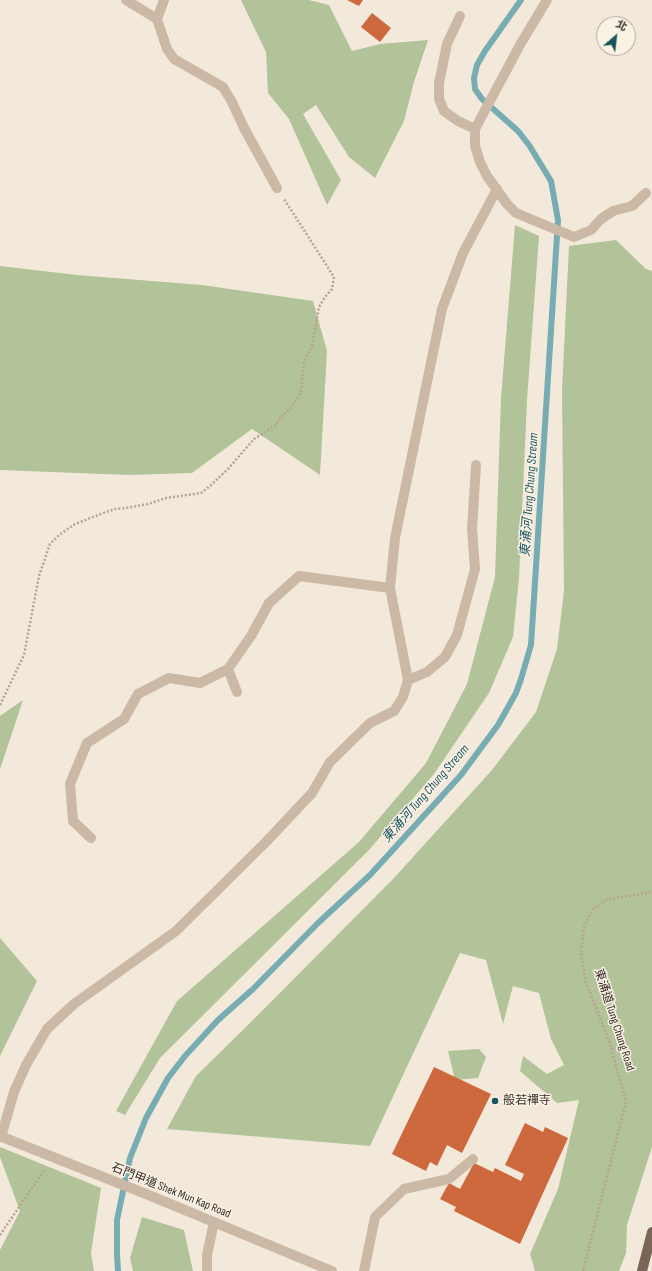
<!DOCTYPE html>
<html>
<head>
<meta charset="utf-8">
<style>
	body { margin:0 }
	#map { position:relative; width:652px; height:1271px; overflow:hidden; background:#f3e9da; font-family:"Sofia Sans Condensed","Noto Sans TC",sans-serif }
	canvas { display:block }
	.north { position:absolute; left:596px; top:16px; width:40px; height:40px; box-sizing:border-box; background:#fbf2e6; border:1px solid #ada39a; border-radius:50%; rotate:28deg; font-size:11px; font-weight:700; line-height:16px; text-align:center; color:#372d27 }
	.north::after { content:''; display:block; margin:auto; width:14px; height:18px; background:#19535c; clip-path:polygon(50% 0,100% 100%,50% 72%,0 100%) }
</style>
</head>
<body>
<div id="map">
<canvas width="652" height="1271"></canvas>
<div class="north">北</div>
</div>
<script>
const ctx = document.querySelector('canvas').getContext('2d');
ctx.lineJoin = 'round';
function paint(path, color) {
  ctx.fillStyle = color;
  ctx.fill(path, 'evenodd');
}
function poly(rows) {
  const path = new Path2D();
  for (const r of rows) {
    path.moveTo(r[0], r[1]);
    for (let i = 2; i < r.length; i += 2) path.lineTo(r[i], r[i + 1]);
  }
  return path;
}
function strokePath(path, color, width, dash) {
  ctx.strokeStyle = color;
  ctx.lineWidth = width;
  ctx.lineCap = dash ? 'butt' : 'round';
  ctx.setLineDash(dash || []);
  ctx.stroke(path);
}
function write(font, color, halo, rows, align = 'center') {
  ctx.font = font + ' "Sofia Sans Condensed","Noto Sans TC",sans-serif';
  ctx.lineWidth = 3;
  ctx.setLineDash([]);
  ctx.textBaseline = 'middle';
  ctx.strokeStyle = halo;
  ctx.fillStyle = color;
  for (const [text, x, y, turn = 0] of rows) {
    ctx.save();
    ctx.translate(x, y);
    ctx.rotate((+turn || 0) * Math.PI / 180);
    ctx.textAlign = isNaN(turn) ? turn : align;
    if (halo) ctx.strokeText(text, 0, 0);
    ctx.fillText(text, 0, 0);
    ctx.restore();
  }
}
paint(poly([
	[241,0,309,0,329,5,352,51,380,44,428,40,414,82,404,121,375,178,349,157,316,105,303,114,341,180,327,205,289,119,268,93,266,52],
	[515,225,539,236,527,400,519,578,513,637,489,693,434,774,369,850,160,1058,125,1115,116,1111,177,1001,359,842,426,763,467,684,495,577,501,398],
	[616,240,646,269,652,271,652,1147,627,1225,626,1253,619,1271,535,1271,530,1254,558,1189,579,1100,557,1103,520,1071,523,1056,547,1074,564,1065,551,1039,539,993,513,986,503,1024,486,960,460,953,370,1146,167,1129,196,1076,254,1019,393,879,492,770,536,712,557,649,564,591,562,390,569,246],
	[0,266,77,275,202,285,313,301,327,351,320,475,252,429,192,473,128,475,0,470],
	[23,700,0,769,0,716],
	[0,938,37,981,0,1056],
	[479,1049,486,1057,478,1078,455,1080,448,1051],
	[0,1147,101,1188,91,1253,94,1271,0,1271,0,1250,20,1211,0,1157],
	[142,1217,184,1230,193,1271,133,1271,130,1258]
]), '#b2c399');
strokePath(poly([
	[118,1271,117,1254,117,1220,130,1158,146,1118,168,1078,185,1056,218,1020,253,989,318,923,370,875,461,775,498,725,516,693,521,679,531,645,558,220,551,181,529,145,518,131,482,99,475,89,474,78,477,65,485,51,521,0]
]), '#77acb2', 6);
paint(poly([
	[347,0,363,0,359,6],
	[372,13,391,28,380,42,361,27],
	[434,1067,491,1094,462,1153,447,1145,437,1166,430,1162,426,1171,392,1154],
	[525,1123,543,1132,545,1127,568,1138,520,1244,454,1211,456,1207,440,1199,449,1183,460,1189,474,1163,493,1172,495,1168,521,1181,524,1174,505,1165]
]), '#ce683d');
strokePath(poly([
	[0,705,24,655,39,576,50,544,59,535,75,524,106,512,115,509,126,508,148,504,166,498,201,493,210,486,228,469,254,439,275,426,282,416,290,409,301,393,304,363,312,345,319,307,325,297,332,289,334,277,284,199],
	[0,1235,45,1169],
	[583,1271,626,1102,609,1040,586,983,581,953,584,927,594,908,606,900,652,892]
]), '#b8a38f', 2.5, [2, 2]);
strokePath(poly([
	[126,0,157,19,167,49,174,59,223,87,232,102,244,128,277,188],
	[547,0,521,43,475,129,475,146,480,162,487,176,507,204,516,213,574,237,591,230,601,219,613,211,632,206,646,193],
	[460,16,447,44,439,83,439,99,444,111,458,121,475,129],
	[157,19,164,0],
	[228,669,237,692],
	[408,680,427,672,445,657,457,635,475,569,472,529,476,465],
	[91,838,73,821,70,784,87,743,124,719,138,694,169,678,200,683,228,669,251,636,269,603,299,576,390,588],
	[0,1136,151,1196,332,1271],
	[1,1137,14,1092,26,1065,47,1029,74,1004,176,931,265,843,312,793,330,762,370,723,394,711,403,697,408,680,390,588,395,538,442,309,463,253,497,189],
	[207,1271,207,1255,214,1222],
	[364,1271,375,1217,404,1189,449,1179,473,1159]
]), '#ccb9a5', 10);
strokePath(poly([
	[642,1271,652,1232]
]), '#7a6557', 10);
for (const [x, y, r, color] of [
	[495,1101,4,"#19535c"]
]) {
  const dot = new Path2D();
  dot.arc(x, y, r, 0, 2 * Math.PI);
  ctx.fillStyle = color;
  ctx.fill(dot);
  strokePath(dot, '#fbf2e6', 1.5);
}
write('12px', '#372d27', '#fbf2e6', [
	["東涌道 Tung Chung Road",614,1020,72],
	["石門甲道 Shek Mun Kap Road",171,1191,22]
]);
write('12px', '#372d27', '#fbf2e6', [
	["般若禪寺",503,1101]
], 'left');
write('italic 13px', '#19535c', '#fbf2e6', [
	["東涌河 Tung Chung Stream",530,495,-86],
	["東涌河 Tung Chung Stream",426,794,-49]
]);
</script>
</body>
</html>
